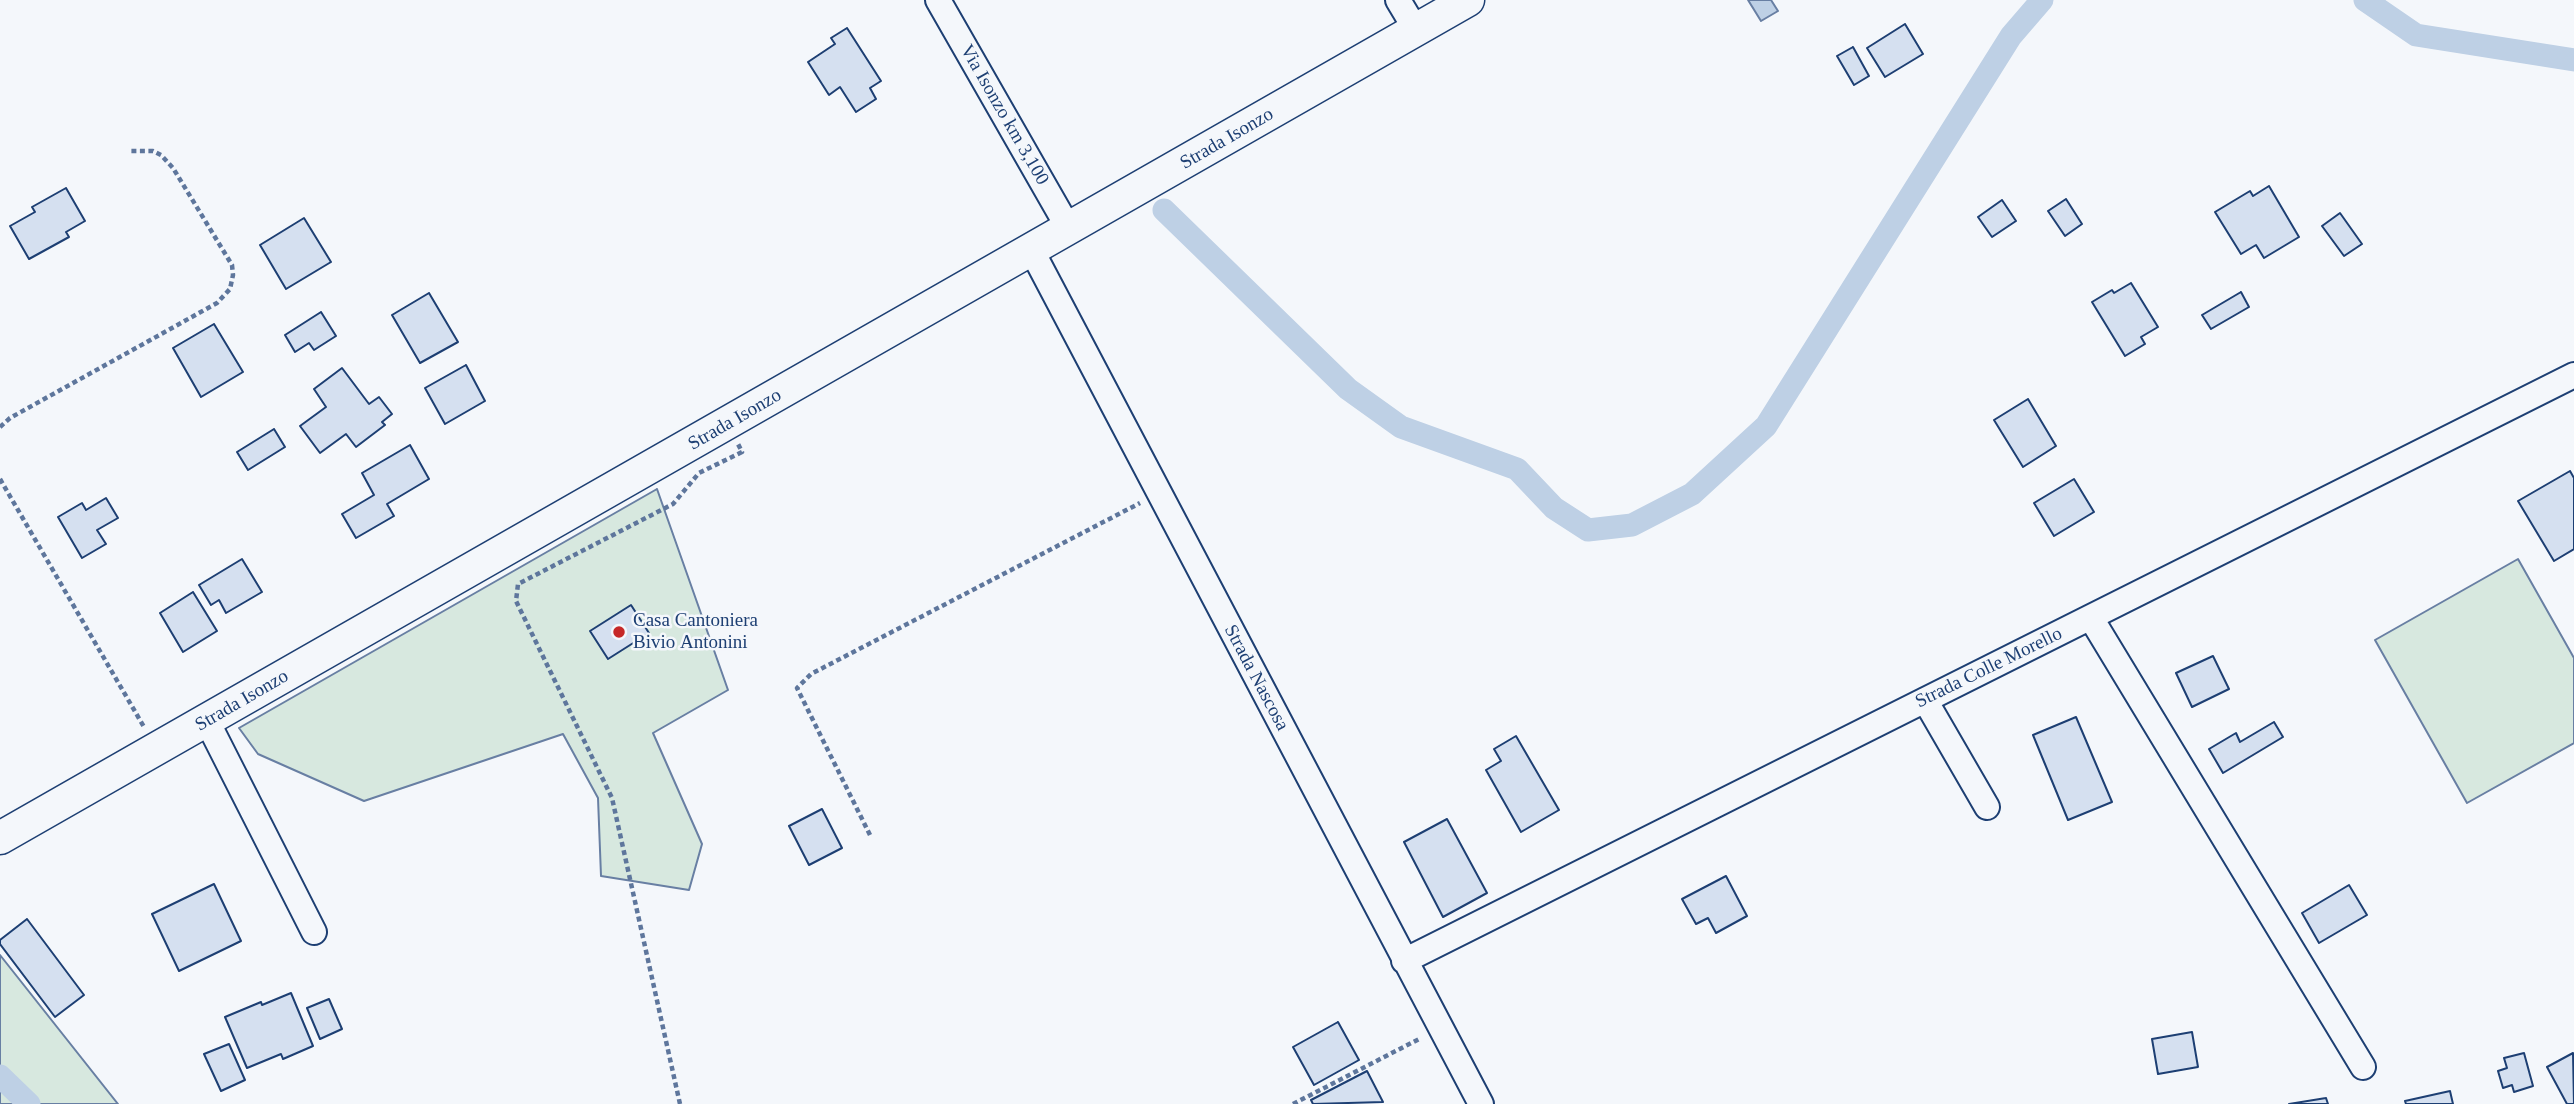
<!DOCTYPE html>
<html>
<head>
<meta charset="utf-8">
<style>
	body { margin:0 }
	canvas { display:block; background:#f4f7fb }
</style>
</head>
<body>
<canvas width="2574" height="1104"></canvas>
<script>
const ctx = document.querySelector('canvas').getContext('2d');
ctx.lineJoin = 'round';
function paint(path, color) {
  ctx.fillStyle = color;
  ctx.fill(path, 'evenodd');
}
function poly(rows) {
  const path = new Path2D();
  for (const r of rows) {
    path.moveTo(r[0], r[1]);
    for (let i = 2; i < r.length; i += 2) path.lineTo(r[i], r[i + 1]);
  }
  return path;
}
function strokePath(path, color, width, dash) {
  ctx.strokeStyle = color;
  ctx.lineWidth = width;
  ctx.lineCap = dash ? 'butt' : 'round';
  ctx.setLineDash(dash || []);
  ctx.stroke(path);
}
function write(font, color, halo, rows, align = 'center') {
  ctx.font = font + ' "Times New Roman",serif';
  ctx.lineWidth = 5;
  ctx.setLineDash([]);
  ctx.textBaseline = 'middle';
  ctx.strokeStyle = halo;
  ctx.fillStyle = color;
  for (const [text, x, y, turn = 0] of rows) {
    ctx.save();
    ctx.translate(x, y);
    ctx.rotate((+turn || 0) * Math.PI / 180);
    ctx.textAlign = isNaN(turn) ? turn : align;
    if (halo) ctx.strokeText(text, 0, 0);
    ctx.fillText(text, 0, 0);
    ctx.restore();
  }
}
const green = poly([
	[657,489,728,690,653,733,702,844,689,890,601,876,598,798,563,734,364,801,258,754,239,728,657,489],
	[2518,559,2574,658,2574,743,2467,803,2375,640,2518,559],
	[0,955,118,1104,0,1104,0,955]
]);
paint(green, '#d7e8df');
strokePath(green, '#687fa3', 2);
const water = poly([
	[1748,0,1771,0,1778,11,1761,21,1748,0]
]);
paint(water, '#bed0e5');
strokePath(water, '#687fa3', 2);
strokePath(poly([
	[2365,0,2416,35,2574,60],
	[1164,210,1348,389,1401,427,1517,469,1554,508,1588,530,1632,525,1692,494,1766,426,2011,36,2042,0],
	[0,1076,29,1104]
]), '#bed0e5', 23);
const building = poly([
	[1905,24,1923,54,1885,77,1867,48,1905,24],
	[847,28,881,81,870,88,876,99,856,112,840,87,829,95,808,62,835,44,831,38,847,28],
	[1853,47,1869,76,1854,85,1837,56,1853,47],
	[2269,186,2299,237,2264,258,2256,245,2241,254,2215,212,2250,191,2253,196,2269,186],
	[66,188,85,221,66,232,69,237,29,259,10,226,35,212,32,207,66,188],
	[2066,199,2082,224,2065,236,2048,211,2066,199],
	[2002,200,2016,221,1992,237,1978,217,2002,200],
	[2340,213,2362,244,2344,256,2322,226,2340,213],
	[304,218,331,262,286,289,260,245,304,218],
	[2131,283,2158,327,2141,337,2145,344,2125,356,2092,302,2112,290,2114,293,2131,283],
	[2241,292,2249,307,2211,329,2202,315,2241,292],
	[429,293,458,342,420,363,392,315,429,293],
	[321,312,336,336,314,350,309,343,295,352,285,335,321,312],
	[214,324,243,372,201,397,173,348,214,324],
	[466,365,485,401,445,424,425,388,466,365],
	[342,368,369,404,379,397,392,414,382,422,385,425,356,447,346,434,320,453,300,426,326,407,314,389,342,368],
	[2028,399,2056,446,2023,467,1994,420,2028,399],
	[274,429,285,447,248,470,237,452,274,429],
	[410,445,429,479,387,504,394,516,356,538,342,514,374,495,362,473,410,445],
	[2570,471,2574,478,2574,549,2554,561,2518,501,2570,471],
	[2074,479,2094,512,2054,536,2034,503,2074,479],
	[106,498,118,518,97,530,106,544,82,558,58,517,82,503,86,510,106,498],
	[242,559,262,592,226,613,219,600,211,605,199,585,242,559],
	[193,592,217,631,183,652,160,613,193,592],
	[631,605,649,633,608,659,590,631,631,605],
	[2213,656,2229,689,2192,707,2176,673,2213,656],
	[2076,717,2112,802,2068,820,2033,735,2076,717],
	[2274,722,2283,737,2223,773,2209,749,2236,733,2240,742,2274,722],
	[1516,736,1559,810,1521,832,1486,770,1501,761,1494,749,1516,736],
	[822,809,842,848,809,865,789,826,822,809],
	[1447,819,1487,893,1443,917,1404,842,1447,819],
	[1726,876,1747,916,1716,933,1708,918,1696,924,1682,899,1726,876],
	[214,884,241,941,179,971,152,914,214,884],
	[2349,885,2367,915,2319,943,2302,913,2349,885],
	[27,919,84,995,55,1017,0,944,0,940,27,919],
	[291,993,313,1046,283,1059,281,1054,247,1068,225,1017,261,1002,262,1005,291,993],
	[329,999,342,1029,320,1039,307,1008,329,999],
	[1338,1022,1359,1060,1314,1085,1293,1047,1338,1022],
	[2192,1032,2198,1067,2158,1074,2152,1039,2192,1032],
	[229,1044,245,1080,221,1091,204,1054,229,1044],
	[2524,1053,2533,1086,2514,1092,2512,1085,2503,1088,2498,1071,2507,1068,2504,1058,2524,1053],
	[2573,1053,2574,1104,2567,1104,2547,1067,2573,1053],
	[1367,1071,1383,1102,1313,1104,1311,1100,1367,1071],
	[2450,1091,2453,1104,2406,1104,2405,1101,2450,1091],
	[2326,1098,2328,1104,2289,1104,2326,1098]
]);
paint(building, '#d5e0f0');
strokePath(building, '#1d3f73', 2);
const minor = poly([
	[938,0,1069,229],
	[1398,0,1416,30],
	[1032,251,1481,1104],
	[2091,618,2363,1067],
	[1925,700,1987,807],
	[207,721,314,932],
	[1404,961,2574,375]
]);
const major = poly([
	[0,838,1468,0]
]);
strokePath(minor, '#1d3f73', 28);
strokePath(major, '#1d3f73', 35);
strokePath(poly([
	[0,427,10,418,217,303,230,289,233,275,232,265,173,168,161,155,153,151,131,151],
	[0,479,144,727],
	[870,835,797,688,811,674,1140,503],
	[680,1104,612,798,516,601,518,584,673,504,699,473,742,452,738,444],
	[1293,1104,1421,1038]
]), '#5e769c', 4.5, [5, 3.5]);
strokePath(minor, '#f4f7fb', 24);
strokePath(major, '#f4f7fb', 32);
for (const [x, y, r, color] of [
	[619,632,7,"#c62828"]
]) {
  const dot = new Path2D();
  dot.arc(x, y, r, 0, 2 * Math.PI);
  ctx.fillStyle = color;
  ctx.fill(dot);
  strokePath(dot, '#f4f7fb', 2.5);
}
write('19px', '#1d3f73', '#f4f7fb', [
	["Via Isonzo km 3,100",1004,115,60],
	["Strada Isonzo",1227,139,-30],
	["Strada Isonzo",735,420,-30],
	["Strada Colle Morello",1989,668,-26],
	["Strada Nascosa",1256,678,62],
	["Strada Isonzo",242,701,-30]
]);
write('19px', '#1d3f73', '#f4f7fb', [
	["Casa Cantoniera",633,621],
	["Bivio Antonini",633,643]
], 'left');
</script>
</body>
</html>
